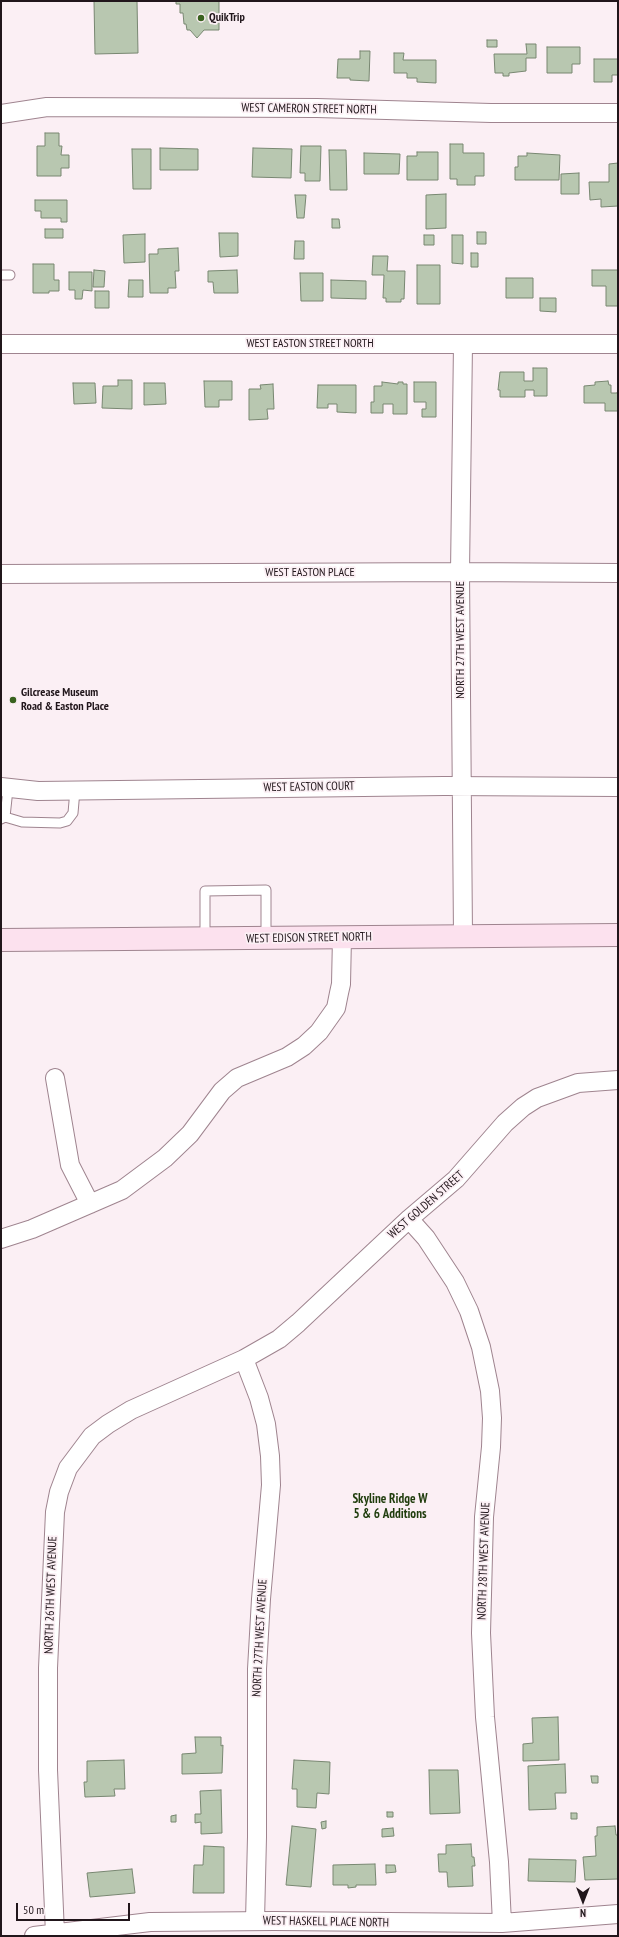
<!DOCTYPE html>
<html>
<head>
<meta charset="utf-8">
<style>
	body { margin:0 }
	#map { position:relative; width:619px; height:1937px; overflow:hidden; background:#fbeff4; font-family:"PT Sans Narrow",sans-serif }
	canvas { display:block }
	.frame { position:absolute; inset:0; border:2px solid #21161b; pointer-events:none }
	.north { position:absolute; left:563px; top:1881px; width:40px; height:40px; -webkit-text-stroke:3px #fbeff4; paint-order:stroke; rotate:180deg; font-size:11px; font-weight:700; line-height:16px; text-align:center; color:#21161b }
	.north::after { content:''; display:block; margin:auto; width:14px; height:18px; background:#21161b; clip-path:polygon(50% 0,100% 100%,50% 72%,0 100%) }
	.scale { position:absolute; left:16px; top:1903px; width:114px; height:18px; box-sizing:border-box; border:2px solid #21161b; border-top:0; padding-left:5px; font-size:12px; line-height:14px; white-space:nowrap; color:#21161b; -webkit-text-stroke:3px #fbeff4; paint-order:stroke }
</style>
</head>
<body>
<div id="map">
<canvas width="619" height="1937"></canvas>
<div class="frame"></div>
<div class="north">N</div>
<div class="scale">50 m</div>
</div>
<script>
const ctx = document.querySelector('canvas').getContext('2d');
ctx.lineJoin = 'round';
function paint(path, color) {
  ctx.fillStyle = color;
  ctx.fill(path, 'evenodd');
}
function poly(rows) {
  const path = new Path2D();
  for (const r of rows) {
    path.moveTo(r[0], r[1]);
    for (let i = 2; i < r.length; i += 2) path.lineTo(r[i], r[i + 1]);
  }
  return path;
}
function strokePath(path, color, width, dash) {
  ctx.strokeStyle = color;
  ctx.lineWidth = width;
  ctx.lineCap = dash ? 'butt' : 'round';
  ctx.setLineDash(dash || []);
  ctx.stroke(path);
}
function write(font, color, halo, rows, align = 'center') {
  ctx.font = font + ' "PT Sans Narrow",sans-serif';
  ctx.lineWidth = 3.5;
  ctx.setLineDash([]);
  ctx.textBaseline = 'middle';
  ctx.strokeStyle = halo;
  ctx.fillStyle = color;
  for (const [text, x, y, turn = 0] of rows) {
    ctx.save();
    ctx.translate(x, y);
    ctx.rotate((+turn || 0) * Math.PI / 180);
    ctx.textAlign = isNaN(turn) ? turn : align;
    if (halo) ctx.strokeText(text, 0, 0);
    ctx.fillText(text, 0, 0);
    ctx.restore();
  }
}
const building = poly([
	[94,1,137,1,138,53,95,54,94,1],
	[176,1,219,1,219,30,204,30,197,38,190,30,187,30,186,24,184,24,183,13,180,13,180,4,176,4,176,1],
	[487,40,497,40,497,47,487,47,487,40],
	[526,44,536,44,536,58,526,58,526,71,509,73,509,76,503,76,503,73,495,73,494,54,527,54,526,44],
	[547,47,580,47,580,64,572,64,572,73,547,73,547,47],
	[360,51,370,51,369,81,350,80,350,78,337,78,338,59,360,59,360,51],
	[394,53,404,53,403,60,436,60,436,83,417,82,417,78,407,78,407,73,394,73,394,53],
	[594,59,618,59,618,75,612,75,612,82,594,82,594,59],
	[45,133,59,133,59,146,62,146,61,155,69,155,69,168,61,168,61,176,37,176,37,146,45,146,45,133],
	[450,144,463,144,463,153,484,153,484,176,475,176,475,185,457,185,457,179,450,179,450,144],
	[301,146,321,146,320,181,305,181,305,173,300,173,301,146],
	[160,148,198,149,198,170,160,170,160,148],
	[253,148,292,149,291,178,252,177,253,148],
	[132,149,151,149,151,189,133,189,132,149],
	[329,150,346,150,347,190,330,190,329,150],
	[417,152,438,152,438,180,407,180,407,156,417,156,417,152],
	[364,153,400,154,399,174,364,174,364,153],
	[527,153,560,155,559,180,515,180,515,167,518,167,518,156,527,156,527,153],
	[618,163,618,206,601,207,601,199,590,200,589,182,609,182,609,164,618,163],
	[579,173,579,194,561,194,561,174,579,173],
	[446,194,446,228,426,229,426,195,446,194],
	[295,195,306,195,304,218,297,218,295,195],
	[35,200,67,200,67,222,61,222,61,218,41,218,41,211,35,211,35,200],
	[332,219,339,219,340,228,332,228,332,219],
	[45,229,63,229,63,238,45,238,45,229],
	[477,232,486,232,486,244,477,244,477,232],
	[219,233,238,233,238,256,220,257,219,233],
	[145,234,145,262,124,263,123,235,145,234],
	[424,235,434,235,434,245,424,245,424,235],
	[452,235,463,235,463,264,452,263,452,235],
	[295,241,304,241,304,259,294,259,295,241],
	[178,248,179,271,175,271,176,288,168,288,168,293,150,293,149,254,158,254,158,249,178,248],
	[471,253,478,253,478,267,471,267,471,253],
	[373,256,388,256,387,271,405,271,404,299,401,299,401,302,386,302,386,298,383,298,384,275,372,275,373,256],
	[33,264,54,264,54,280,59,280,59,291,49,291,49,293,33,293,33,264],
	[417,265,440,265,440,304,417,304,417,265],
	[94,270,105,271,104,287,93,287,94,270],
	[237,270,238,293,214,293,213,282,208,282,208,271,237,270],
	[592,270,618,270,618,306,606,306,606,286,592,286,592,270],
	[69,272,92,272,92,291,83,290,82,299,75,299,75,290,69,290,69,272],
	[300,273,323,273,323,301,301,301,300,273],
	[506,278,533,278,533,298,506,298,506,278],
	[129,280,143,280,143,297,128,297,129,280],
	[331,280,366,281,366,299,331,298,331,280],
	[95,291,109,291,109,308,95,308,95,291],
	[540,298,556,298,556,312,540,311,540,298],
	[533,368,547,368,547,396,534,396,534,390,525,390,525,397,500,397,500,390,498,390,500,372,524,372,524,381,533,381,533,368],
	[118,380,132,380,132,409,102,408,103,386,118,386,118,380],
	[204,381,232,381,232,400,219,400,219,407,205,407,204,381],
	[608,381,609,385,611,385,611,393,617,393,618,390,618,411,605,411,605,403,584,403,584,386,595,385,595,382,608,381],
	[382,382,398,384,398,382,403,382,403,384,407,384,407,414,393,414,393,404,383,404,383,413,371,413,371,402,374,402,374,386,382,386,382,382],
	[414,382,436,382,436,417,422,417,422,409,426,409,426,402,414,402,414,382],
	[73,383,95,383,96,403,74,404,73,383],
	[144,383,165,383,166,404,144,405,144,383],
	[273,384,274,409,267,409,268,419,249,420,249,389,261,389,260,385,273,384],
	[318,385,356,385,356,413,337,412,337,404,328,404,328,408,317,408,318,385],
	[558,1717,559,1760,523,1761,523,1744,533,1743,532,1718,558,1717],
	[195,1737,221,1737,221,1746,223,1745,222,1773,182,1774,182,1754,196,1753,195,1737],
	[124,1760,125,1789,114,1789,115,1796,85,1797,84,1782,87,1782,87,1761,124,1760],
	[294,1760,330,1762,329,1794,317,1793,316,1808,297,1807,297,1789,292,1789,294,1760],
	[565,1764,566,1793,555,1793,556,1809,529,1810,528,1766,565,1764],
	[429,1770,458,1770,460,1813,430,1814,429,1770],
	[591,1776,598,1776,598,1783,592,1783,591,1776],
	[221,1790,222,1833,201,1834,201,1822,195,1823,195,1814,201,1814,200,1791,221,1790],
	[387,1812,393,1812,393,1817,387,1817,387,1812],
	[571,1813,577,1813,577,1819,571,1819,571,1813],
	[176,1815,176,1822,171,1822,171,1816,176,1815],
	[326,1821,326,1828,322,1829,321,1822,326,1821],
	[292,1826,316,1829,311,1887,286,1885,292,1826],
	[615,1826,616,1835,618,1835,618,1879,585,1880,583,1857,596,1856,595,1836,597,1836,597,1827,615,1826],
	[393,1828,394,1836,382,1837,382,1829,393,1828],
	[471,1844,472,1857,474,1857,475,1866,472,1866,473,1886,448,1887,447,1872,439,1872,438,1854,446,1854,446,1845,471,1844],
	[204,1846,224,1847,224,1893,193,1893,194,1865,203,1865,204,1846],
	[529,1859,576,1860,575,1882,528,1881,529,1859],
	[375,1864,376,1885,356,1885,356,1887,348,1888,348,1885,333,1885,333,1865,375,1864],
	[386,1865,395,1865,396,1872,386,1873,386,1865],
	[132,1869,135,1893,90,1897,87,1873,132,1869]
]);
paint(building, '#b8c7b0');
strokePath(building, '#788771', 1);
const lane = poly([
	[1,275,10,275],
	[5,817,22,822,60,823,67,821,73,813,75,790],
	[1,819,5,817,8,789],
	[205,939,205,891,266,890,266,938]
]);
const street = poly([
	[1,114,47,107,317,108,491,113,618,113],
	[1,344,618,344],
	[463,344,460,572,463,936],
	[1,574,460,572,618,573],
	[1,787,38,791,444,786,618,787],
	[55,1078,70,1165,90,1204],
	[409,1219,426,1238,455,1282,469,1311,481,1347,490,1391,492,1418,491,1447,484,1517,481,1633,485,1717,499,1862,502,1923],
	[1,1239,32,1229,122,1190,165,1158,190,1134,222,1091,237,1078,287,1057,304,1046,319,1032,336,1008,339,993,341,984,342,937],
	[244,1359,259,1398,266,1424,270,1456,271,1485,261,1599,257,1669,257,1837,255,1921],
	[55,1934,48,1770,48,1668,55,1512,59,1492,68,1468,92,1436,108,1424,131,1410,244,1359,279,1339,298,1323,409,1219,456,1179,505,1123,523,1107,537,1098,578,1083,618,1080],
	[34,1936,150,1922,274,1921,502,1923,618,1914]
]);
const secondary = poly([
	[1,940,618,935]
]);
strokePath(lane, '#9f848f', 11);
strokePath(street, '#9f848f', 20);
strokePath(secondary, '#9f848f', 24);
strokePath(lane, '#fff', 9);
strokePath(street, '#fff', 18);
strokePath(secondary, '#fce1ee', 22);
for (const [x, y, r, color] of [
	[201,18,4,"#39621e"],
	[13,700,4,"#39621e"]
]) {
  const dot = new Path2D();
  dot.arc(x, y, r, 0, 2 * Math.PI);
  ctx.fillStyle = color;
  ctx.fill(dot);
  strokePath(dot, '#fbeff4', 1.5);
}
write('bold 12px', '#21161b', '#fbeff4', [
	["QuikTrip",209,18],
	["Gilcrease Museum",21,693],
	["Road & Easton Place",21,707]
], 'left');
write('12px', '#21161b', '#fbeff4', [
	["WEST CAMERON STREET NORTH",309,109,1],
	["WEST EASTON STREET NORTH",310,344],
	["WEST EASTON PLACE",310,573],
	["NORTH 27TH WEST AVENUE",461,640,-90],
	["WEST EASTON COURT",309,787,-1],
	["WEST EDISON STREET NORTH",309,938,-1],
	["WEST GOLDEN STREET",426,1205,-41],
	["NORTH 28TH WEST AVENUE",484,1561,-88],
	["NORTH 26TH WEST AVENUE",51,1595,-88],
	["NORTH 27TH WEST AVENUE",260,1638,-87],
	["WEST HASKELL PLACE NORTH",326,1922,1]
]);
write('bold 13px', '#1f3c0c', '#fbeff4', [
	["Skyline Ridge W",390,1499],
	["5 & 6 Additions",390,1514]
]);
</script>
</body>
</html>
